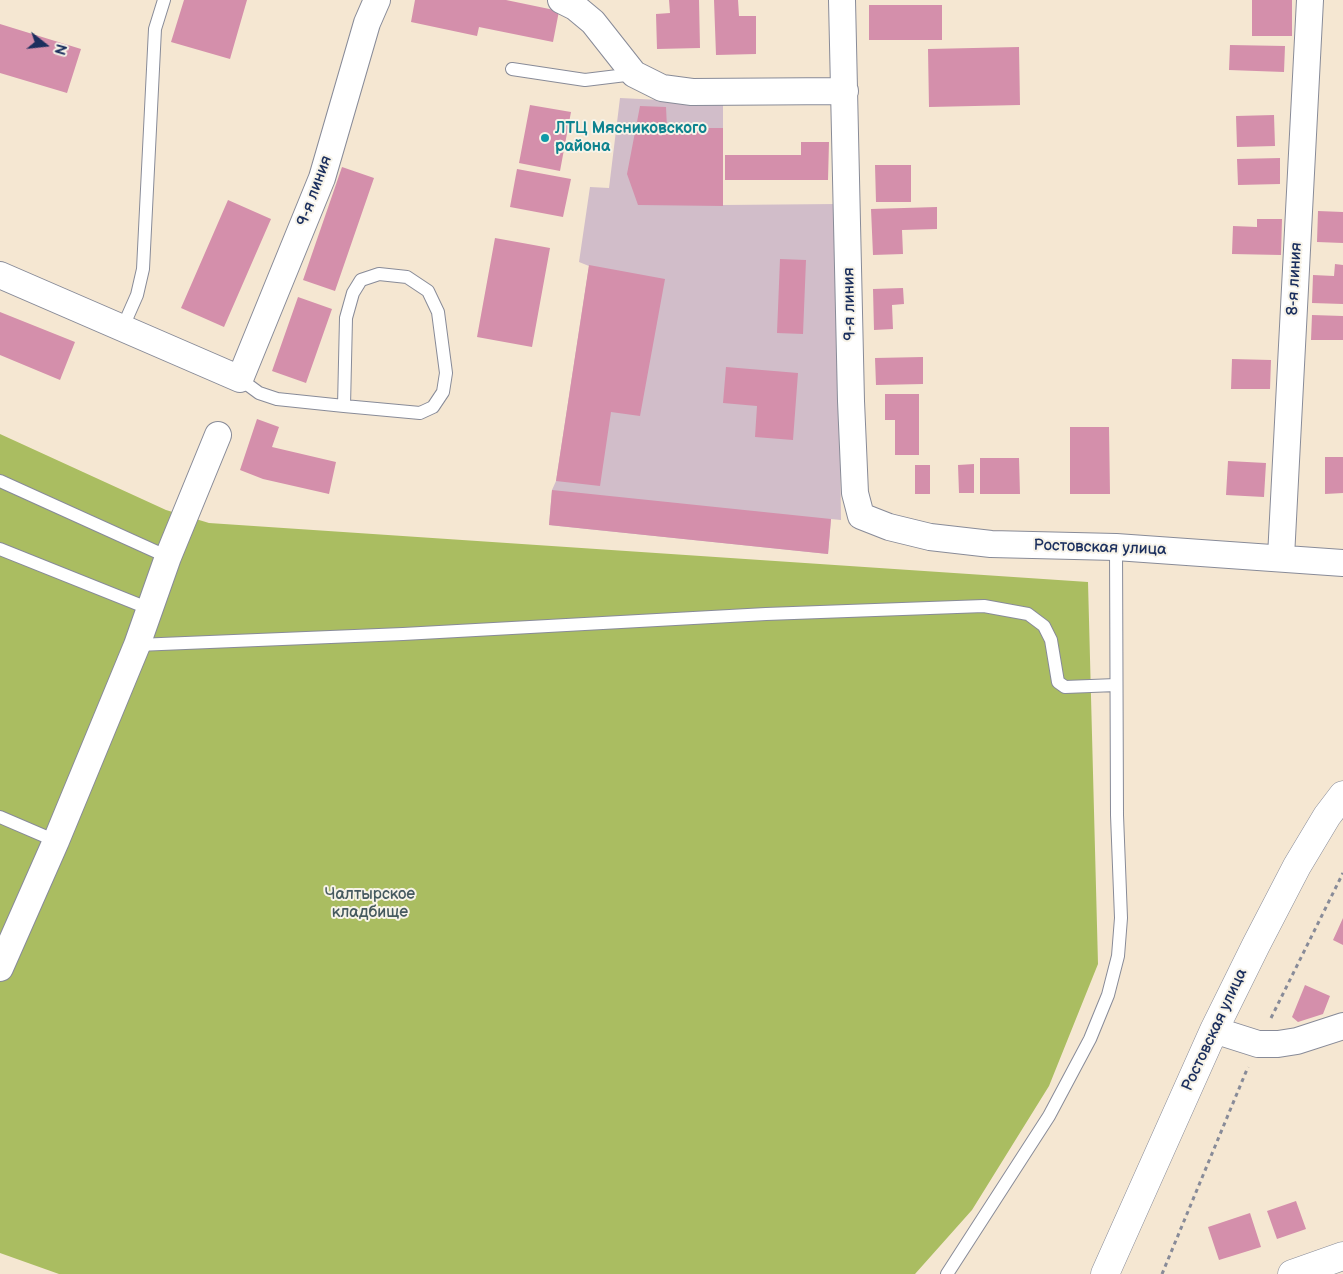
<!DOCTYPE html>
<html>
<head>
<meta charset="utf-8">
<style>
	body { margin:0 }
	#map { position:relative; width:1343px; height:1274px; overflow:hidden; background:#f5e7d2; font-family:"Balsamiq Sans",sans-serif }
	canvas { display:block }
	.north { position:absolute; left:20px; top:20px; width:50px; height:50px; -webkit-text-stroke:4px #f7f3e8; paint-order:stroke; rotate:106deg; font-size:14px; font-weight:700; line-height:20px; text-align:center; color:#1b2f5e }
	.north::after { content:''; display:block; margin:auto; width:18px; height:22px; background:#1b2f5e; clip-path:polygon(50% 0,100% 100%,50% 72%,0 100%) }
</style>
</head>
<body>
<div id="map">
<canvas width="1343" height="1274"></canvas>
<div class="north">N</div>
</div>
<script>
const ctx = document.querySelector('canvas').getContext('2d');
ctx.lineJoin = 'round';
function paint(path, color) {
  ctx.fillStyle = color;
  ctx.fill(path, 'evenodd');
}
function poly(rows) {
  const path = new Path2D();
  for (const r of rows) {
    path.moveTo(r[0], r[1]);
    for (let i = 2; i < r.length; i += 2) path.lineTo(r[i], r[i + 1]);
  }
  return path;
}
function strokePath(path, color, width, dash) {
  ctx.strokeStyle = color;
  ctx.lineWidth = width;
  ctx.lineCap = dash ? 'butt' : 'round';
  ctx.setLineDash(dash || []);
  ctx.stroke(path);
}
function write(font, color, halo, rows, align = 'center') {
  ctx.font = font + ' "Balsamiq Sans",sans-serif';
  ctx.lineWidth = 4;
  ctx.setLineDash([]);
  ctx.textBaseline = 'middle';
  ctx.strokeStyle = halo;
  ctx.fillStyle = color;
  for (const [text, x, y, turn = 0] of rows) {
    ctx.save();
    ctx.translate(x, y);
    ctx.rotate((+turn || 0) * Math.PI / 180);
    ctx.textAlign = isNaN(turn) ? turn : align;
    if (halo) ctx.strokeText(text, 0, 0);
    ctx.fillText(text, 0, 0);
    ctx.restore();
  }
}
paint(poly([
	[620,98,723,103,723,205,837,204,841,520,831,519,828,554,549,525,552,490,556,481,589,266,579,262,590,187,609,188]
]), '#d1bdc9');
paint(poly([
	[0,434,166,510,209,523,1088,582,1098,964,1049,1086,972,1210,915,1274,59,1274,0,1253]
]), '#aabd61');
paint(poly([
	[184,0,247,0,230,59,171,42],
	[415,0,506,0,559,11,553,42,479,27,477,36,411,22],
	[669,0,699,0,700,48,657,49,656,14,670,13],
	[714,0,738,0,739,16,756,16,756,54,716,55],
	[1252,0,1292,0,1292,36,1252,36],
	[869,5,942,5,942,40,869,40],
	[0,24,81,49,67,93,0,73],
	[1230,45,1285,46,1284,72,1229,70],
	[1019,47,1020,105,929,107,928,49],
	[530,105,571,112,560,171,519,163],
	[640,106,666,107,667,128,723,128,723,206,638,205,627,174],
	[1274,115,1275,146,1237,147,1236,116],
	[801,142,829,142,828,180,725,180,725,155,801,155],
	[1280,158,1280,184,1238,185,1237,159],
	[875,165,911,165,911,202,876,202],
	[342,167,374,178,335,291,303,280],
	[517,169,571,179,563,217,510,207],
	[228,200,271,219,224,327,181,308],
	[937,207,937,229,902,230,903,254,873,255,871,209],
	[1318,211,1343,212,1343,243,1317,242],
	[1257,219,1282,219,1281,255,1232,254,1233,226,1257,227],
	[495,238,550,248,532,347,477,337],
	[780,259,806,260,803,334,777,333],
	[1335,264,1343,265,1343,304,1312,303,1313,275,1334,276],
	[589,265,665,279,640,416,611,412,600,486,556,481],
	[903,288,904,304,892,305,893,329,874,330,873,289],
	[298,297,332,309,306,383,272,371],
	[0,312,75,342,60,380,0,355],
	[1312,315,1343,316,1343,340,1311,340],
	[923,357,923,384,876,385,875,358],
	[1232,359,1271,360,1270,389,1231,389],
	[726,367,798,373,793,440,755,437,757,406,723,403],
	[885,394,919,394,919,455,895,455,895,420,885,420],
	[257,419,279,427,272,447,336,462,329,494,263,479,240,470],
	[1070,427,1109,427,1110,494,1070,494],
	[1325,457,1343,457,1343,493,1325,494],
	[980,458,1019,458,1020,494,980,494],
	[1228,461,1266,463,1264,497,1226,495],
	[974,464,974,493,959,493,958,465],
	[915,465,930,465,930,494,915,494],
	[552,490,831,519,828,554,549,525],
	[1343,918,1343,945,1333,940],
	[1305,985,1330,996,1323,1014,1298,1022,1292,1017],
	[1296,1201,1306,1229,1277,1239,1267,1211],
	[1250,1213,1261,1247,1219,1260,1208,1227]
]), '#d48fab');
const service = poly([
	[512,69,585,80,634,74],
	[122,329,137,295,143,269,155,29,164,0],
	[240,379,259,393,277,399,344,406,420,413,433,407,443,392,446,373,438,312,428,291,407,277,379,274,361,280,353,293,346,318,344,406],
	[0,481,168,557],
	[0,549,150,609],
	[137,645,403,634,766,614,984,606,1028,614,1044,626,1051,640,1058,682,1065,687,1116,685],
	[0,817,56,841],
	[947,1274,1049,1116,1090,1039,1108,995,1118,956,1121,918,1117,815,1116,547]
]);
const minor = poly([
	[561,0,575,7,593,22,634,74,662,88,692,92,845,91],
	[842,0,851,401,855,493,861,516,889,527,930,537,991,544,1116,547,1343,563],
	[0,275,240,379,322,178,367,23,377,0],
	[1281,557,1310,0],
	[0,968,56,841,137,645,168,557,218,435],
	[1214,1030,1258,1044,1278,1044,1297,1041,1343,1026]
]);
const tertiary = poly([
	[1292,1274,1343,1256]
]);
const primary = poly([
	[1105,1274,1214,1030,1256,945,1297,866,1327,816,1343,795]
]);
strokePath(service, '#888b98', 14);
strokePath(minor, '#888b98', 28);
strokePath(tertiary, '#888b98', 29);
strokePath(primary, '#888b98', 29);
strokePath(poly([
	[1271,1018,1343,873],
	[1162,1274,1248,1067]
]), '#888b98', 3, [4, 4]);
strokePath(service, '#fff', 12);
strokePath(minor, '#fff', 26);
strokePath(tertiary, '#fff', 28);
strokePath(primary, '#fff', 28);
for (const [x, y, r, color] of [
	[545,138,5,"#0f9aa8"]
]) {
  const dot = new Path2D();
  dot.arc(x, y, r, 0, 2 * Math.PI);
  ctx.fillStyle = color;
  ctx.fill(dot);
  strokePath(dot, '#f7f3e8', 2);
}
write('bold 16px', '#0d838f', '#f7f3e8', [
	["ЛТЦ Мясниковского",555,129],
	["района",555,147]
], 'left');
write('16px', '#1b2f5e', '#f7f3e8', [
	["9-я линия",315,191,-70],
	["8-я линия",1295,279,-87],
	["9-я линия",850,304,-91],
	["Ростовская улица",1100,548,2],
	["Ростовская улица",1215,1030,-65]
]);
write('16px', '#465a5f', '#f7f3e8', [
	["Чалтырское",370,895],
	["кладбище",370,913]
]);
</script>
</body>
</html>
